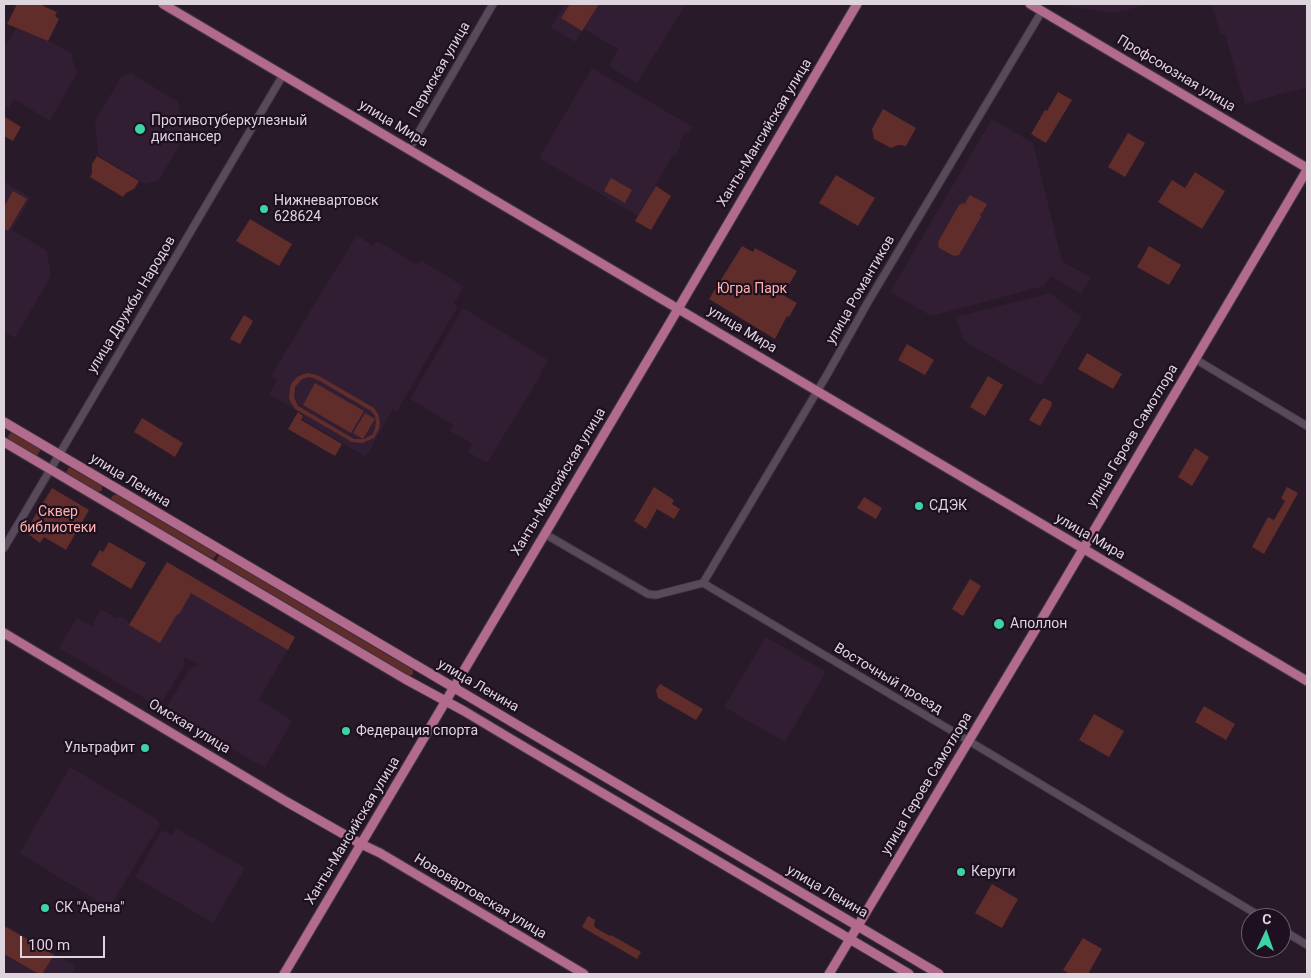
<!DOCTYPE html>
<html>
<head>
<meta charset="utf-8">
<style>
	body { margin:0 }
	#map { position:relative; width:1311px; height:978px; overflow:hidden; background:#281a29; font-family:Roboto,sans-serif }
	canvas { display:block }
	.frame { position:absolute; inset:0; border:5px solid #ddd4de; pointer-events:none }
	.north { position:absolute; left:1241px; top:908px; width:50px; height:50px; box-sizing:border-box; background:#1e1020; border:1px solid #6a5e6c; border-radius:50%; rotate:3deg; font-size:14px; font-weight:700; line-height:20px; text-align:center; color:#ddd4de }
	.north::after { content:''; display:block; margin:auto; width:18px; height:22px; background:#3dd4a3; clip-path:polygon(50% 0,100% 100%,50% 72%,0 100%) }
	.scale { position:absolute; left:20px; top:936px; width:85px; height:22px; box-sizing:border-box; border:2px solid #ddd4de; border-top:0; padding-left:6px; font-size:15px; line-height:18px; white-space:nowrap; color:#ddd4de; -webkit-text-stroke:4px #1e1020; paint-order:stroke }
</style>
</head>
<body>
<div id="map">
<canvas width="1311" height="978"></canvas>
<div class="frame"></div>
<div class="north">С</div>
<div class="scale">100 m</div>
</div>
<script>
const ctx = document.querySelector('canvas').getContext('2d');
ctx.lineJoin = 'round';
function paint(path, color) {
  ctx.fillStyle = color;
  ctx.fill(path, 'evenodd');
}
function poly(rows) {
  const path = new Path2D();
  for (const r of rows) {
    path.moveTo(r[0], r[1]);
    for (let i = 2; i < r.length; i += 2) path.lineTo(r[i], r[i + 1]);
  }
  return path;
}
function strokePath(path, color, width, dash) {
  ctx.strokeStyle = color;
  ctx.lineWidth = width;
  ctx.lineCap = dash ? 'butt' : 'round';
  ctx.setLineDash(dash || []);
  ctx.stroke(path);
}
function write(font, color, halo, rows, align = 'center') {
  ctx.font = font + ' Roboto,sans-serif';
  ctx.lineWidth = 4.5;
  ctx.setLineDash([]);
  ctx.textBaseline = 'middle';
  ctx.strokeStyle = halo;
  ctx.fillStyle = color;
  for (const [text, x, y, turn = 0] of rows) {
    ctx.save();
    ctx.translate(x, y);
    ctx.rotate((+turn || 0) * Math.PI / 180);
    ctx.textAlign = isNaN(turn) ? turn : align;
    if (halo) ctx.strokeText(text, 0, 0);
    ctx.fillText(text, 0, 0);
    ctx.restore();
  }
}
paint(poly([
	[565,4,686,4,637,83,609,66,618,49,584,29,575,42,551,27],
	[1063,4,1151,4,1114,13,1065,6],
	[1212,4,1307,4,1307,87,1245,104,1225,34,1220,33],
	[16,28,51,42,72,54,72,59,77,73,50,121,14,99,9,108,4,105,4,48],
	[592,68,693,127,690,132,684,133,679,143,681,145,675,156,673,155,638,216,539,158],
	[131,73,178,102,185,136,158,181,145,184,98,155,95,121,122,76],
	[992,119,1033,143,1062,261,1091,278,1081,294,1051,276,1044,286,931,316,890,292],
	[4,181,31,198,12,230,47,251,51,276,15,338,4,331],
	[357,235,373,246,377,241,418,265,421,260,464,287,454,303,458,306,397,411,393,409,366,457,302,419,304,415,269,394,277,380,271,376,318,298],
	[1050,293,1082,317,1041,386,964,341,956,317],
	[463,308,548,360,541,372,541,374,536,383,487,463,468,452,472,444,450,431,453,425,410,399],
	[167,562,295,637,259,699,292,721,265,768,165,710,189,670,198,664,184,657,184,666,159,707,59,648,77,618,92,626,101,609,116,618,121,617,127,620,129,625],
	[766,637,826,672,785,742,724,707],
	[70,767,157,819,160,824,109,908,21,854,20,852],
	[176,828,245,868,213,923,135,877,162,830,172,835],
	[4,924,76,966,72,974,4,974]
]), '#311e33');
paint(poly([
	[17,4,44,4,43,6,57,12,55,16,59,19,48,41,7,24],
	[570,4,599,4,582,31,561,18],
	[1058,92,1072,100,1046,143,1031,134,1045,110,1047,111],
	[883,109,916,128,906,146,898,145,891,148,874,139,872,129],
	[5,117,21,127,13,141,4,136,4,120],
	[1128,133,1145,143,1125,177,1108,167],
	[97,156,139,181,134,189,126,193,123,197,90,177,92,173,92,164],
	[1195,172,1225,191,1202,229,1158,202,1172,180,1185,188],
	[836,175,875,198,858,226,819,203],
	[611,178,632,190,625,203,604,191],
	[656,186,671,196,651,230,635,221],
	[13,191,27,199,8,231,4,229,4,207],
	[970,195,987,204,982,213,980,213,981,217,959,255,954,256,939,248,938,242,959,205,964,203,968,206,965,203],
	[250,219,292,244,279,266,236,241],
	[742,246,753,252,755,248,797,271,783,295,797,303,789,317,787,316,775,339,709,299],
	[1149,246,1181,265,1169,285,1137,267],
	[244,315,253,321,240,344,230,339],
	[907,344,934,360,925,375,898,360],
	[1087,353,1122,374,1113,389,1078,369],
	[309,373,319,376,374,408,378,414,380,422,379,429,374,438,362,443,352,442,295,409,291,403,289,398,290,387,292,383,297,377,304,374],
	[310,377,318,380,371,411,375,416,376,422,375,428,373,434,364,439,354,439,298,406,294,397,295,387,302,379],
	[988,376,1003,385,985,416,970,407],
	[315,383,364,411,351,433,303,405],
	[1044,398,1052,402,1051,404,1052,405,1040,426,1029,420,1042,399,1043,399],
	[298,412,303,416,301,420,342,444,335,456,288,429],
	[365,413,375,419,363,439,353,433],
	[142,418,183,443,175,457,134,432],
	[11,432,41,449,37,456,9,439,8,436],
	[1195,448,1209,457,1192,486,1178,477],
	[69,467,102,486,102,490,101,491,97,492,66,473],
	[654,487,674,500,672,504,680,509,674,519,657,509,646,529,634,521],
	[1287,487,1298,493,1264,554,1252,547,1268,517,1274,520,1285,501,1281,498],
	[52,488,89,510,66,550,44,537,40,543,27,533,27,529],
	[114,495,117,495,217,554,213,559,113,501,111,497],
	[864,497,882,508,876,519,857,508],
	[109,542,146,563,131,589,91,565,100,550,103,552],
	[219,555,413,670,413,674,410,676,216,561],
	[167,562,295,637,288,650,191,593,180,613,176,616,160,643,129,625],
	[970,579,981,586,963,616,952,609],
	[660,684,703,709,696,720,658,698,656,690],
	[1204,706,1235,724,1226,740,1195,722],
	[1094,714,1124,731,1109,757,1079,740],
	[992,884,1018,899,1002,928,975,913],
	[588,916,595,920,594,926,596,928,610,936,611,935,641,952,637,959,582,927],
	[6,927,54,955,42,974,39,974,4,954,4,930],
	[1083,938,1102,949,1088,974,1070,974,1063,970]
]), '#602d2a');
const minor = poly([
	[409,149,493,4],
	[1195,359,1307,426],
	[545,534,648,594,656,595,703,583,969,741,1263,918],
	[4,548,283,75],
	[703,583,828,373,868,302,1042,11],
	[1281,929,1307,945]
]);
const major = poly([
	[163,4,1307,681],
	[1030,4,1307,168],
	[4,422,939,974],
	[4,442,405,679,464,711,526,748,909,974],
	[4,633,287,802,361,844,380,853,584,974],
	[284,974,668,326,857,4],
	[829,974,1037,627,1307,170]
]);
strokePath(minor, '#413743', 9);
strokePath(major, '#413743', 11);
strokePath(minor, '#59495b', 7);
strokePath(major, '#b26b8d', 9);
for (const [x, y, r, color] of [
	[140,129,6,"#3dd4a3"],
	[264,209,5,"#3dd4a3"],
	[919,506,5,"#3dd4a3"],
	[999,624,6,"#3dd4a3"],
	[346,731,5,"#3dd4a3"],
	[145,748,5,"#3dd4a3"],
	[961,872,5,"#3dd4a3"],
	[45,908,5,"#3dd4a3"]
]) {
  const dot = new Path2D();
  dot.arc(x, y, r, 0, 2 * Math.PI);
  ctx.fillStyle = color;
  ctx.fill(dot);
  strokePath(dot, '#1e1020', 2);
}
write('14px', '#ddd4de', '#1e1020', [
	["Пермская улица",440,70,-60],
	["Профсоюзная улица",1176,74,31],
	["улица Мира",393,124,31],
	["Ханты-Мансийская улица",765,133,-59],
	["улица Романтиков",861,290,-60],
	["улица Дружбы Народов",132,305,-59],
	["улица Мира",742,330,31],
	["улица Героев Самотлора",1133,436,-59],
	["улица Ленина",130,481,31],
	["Ханты-Мансийская улица",559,482,-59],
	["улица Мира",1090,537,30],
	["Восточный проезд",888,679,31],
	["улица Ленина",478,686,30],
	["Омская улица",189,727,31],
	["улица Героев Самотлора",927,784,-59],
	["Ханты-Мансийская улица",353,831,-59],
	["улица Ленина",827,892,30],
	["Нововартовская улица",480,897,31]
]);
write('14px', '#ddd4de', '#1e1020', [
	["Противотуберкулезный",151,121],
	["диспансер",151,137],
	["Нижневартовск",274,201],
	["628624",274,217],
	["СДЭК",929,506],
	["Аполлон",1010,624],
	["Федерация спорта",356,731],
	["Ультрафит",135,748,"right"],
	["Керуги",971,872],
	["СК \"Арена\"",55,908]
], 'left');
write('14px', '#ffb3ab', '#1e1020', [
	["Югра Парк",752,289],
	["Сквер",58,512],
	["библиотеки",58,528]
]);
</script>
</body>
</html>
